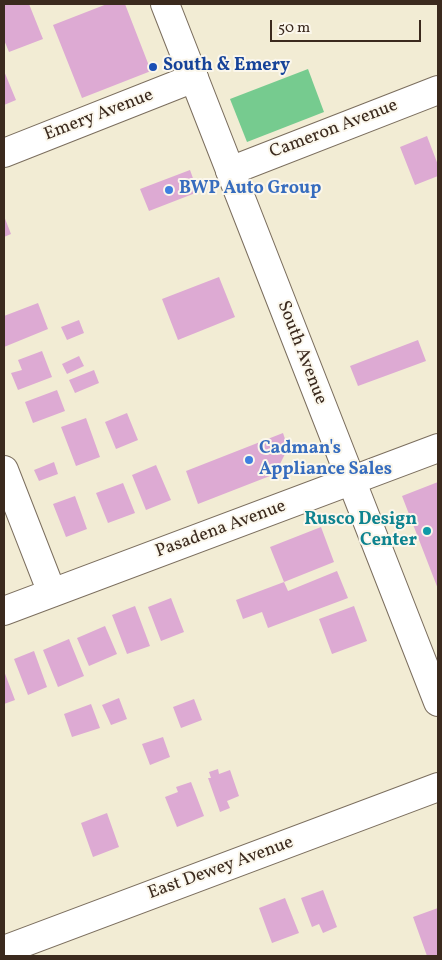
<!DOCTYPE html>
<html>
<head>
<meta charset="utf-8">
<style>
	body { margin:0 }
	#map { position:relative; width:442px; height:960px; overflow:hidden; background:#f2ecd4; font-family:Vollkorn,serif }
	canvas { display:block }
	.frame { position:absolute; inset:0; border:5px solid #3b2a1e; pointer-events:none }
	.scale { position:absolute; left:270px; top:20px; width:151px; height:22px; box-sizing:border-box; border:2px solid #3b2a1e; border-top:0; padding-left:6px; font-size:15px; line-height:18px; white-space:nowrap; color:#3b2a1e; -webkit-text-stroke:4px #fbf7ec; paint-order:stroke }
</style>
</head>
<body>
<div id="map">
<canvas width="442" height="960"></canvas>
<div class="frame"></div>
<div class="scale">50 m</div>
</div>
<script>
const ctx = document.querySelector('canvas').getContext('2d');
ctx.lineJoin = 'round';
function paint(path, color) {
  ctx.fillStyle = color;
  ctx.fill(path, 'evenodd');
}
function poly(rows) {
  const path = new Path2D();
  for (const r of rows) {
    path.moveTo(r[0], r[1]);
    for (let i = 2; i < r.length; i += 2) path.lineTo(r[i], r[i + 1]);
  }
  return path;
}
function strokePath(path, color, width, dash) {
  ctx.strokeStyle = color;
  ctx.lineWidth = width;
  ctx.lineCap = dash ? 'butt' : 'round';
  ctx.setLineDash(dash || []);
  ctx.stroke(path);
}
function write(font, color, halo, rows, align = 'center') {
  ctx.font = font + ' Vollkorn,serif';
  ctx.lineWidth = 4;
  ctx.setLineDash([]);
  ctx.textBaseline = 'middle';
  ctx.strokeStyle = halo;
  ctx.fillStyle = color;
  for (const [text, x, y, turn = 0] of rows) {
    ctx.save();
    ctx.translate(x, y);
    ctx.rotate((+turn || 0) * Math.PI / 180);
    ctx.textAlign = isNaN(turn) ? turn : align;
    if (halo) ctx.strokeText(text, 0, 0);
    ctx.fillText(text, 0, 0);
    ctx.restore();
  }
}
paint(poly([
	[308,69,324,112,247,142,230,99]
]), '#76cb8f');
paint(poly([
	[4,4,29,4,43,39,9,52,4,40],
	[107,4,125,4,151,71,82,98,53,25],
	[4,71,16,100,4,105],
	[427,136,438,165,438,176,415,185,400,147],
	[190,170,198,192,149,211,140,189],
	[4,216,11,234,4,237],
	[219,277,235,317,178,340,162,299],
	[38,303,48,329,4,347,4,316],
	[79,320,84,333,67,340,61,327],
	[418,340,426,361,358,386,350,366],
	[42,351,52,377,18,390,11,373,22,370,18,360],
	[79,356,84,366,67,374,62,364],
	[94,370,99,383,75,393,69,380],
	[57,390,65,411,33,423,25,402],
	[127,413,138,440,116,449,105,422],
	[86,418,100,457,76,466,61,427],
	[283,433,288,448,275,474,198,504,186,471],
	[54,462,58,474,39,481,34,470],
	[156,465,171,500,146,510,132,475],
	[438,482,438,589,402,496],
	[123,483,135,513,108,523,96,493],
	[75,496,87,529,66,537,53,504],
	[321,527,334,562,284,582,270,547],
	[337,571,348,598,268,628,262,612,243,619,236,600,284,582,288,591],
	[171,598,184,632,161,641,148,607],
	[135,606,150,646,127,654,112,615],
	[354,606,367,641,332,654,319,619],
	[105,626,117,654,89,666,77,638],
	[69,639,84,676,58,687,43,650],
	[34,651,47,687,28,695,14,659],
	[4,671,15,700,4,704],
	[119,698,127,719,111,725,102,705],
	[194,699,202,720,181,728,173,707],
	[91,704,100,728,72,737,64,714],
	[163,737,170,757,150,765,142,744],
	[218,769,219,774,230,770,239,796,227,801,230,808,220,812,208,778,211,778,209,772],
	[191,782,204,816,177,827,165,797,178,792,176,787],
	[107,813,119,847,93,857,81,823],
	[323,890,337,927,323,933,319,924,312,927,301,898],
	[285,898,299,933,272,943,259,908],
	[438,908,438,955,427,956,413,917]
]), '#ddaad3');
const minor = poly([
	[4,153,194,78],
	[230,171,438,90],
	[4,470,52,593],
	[4,611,438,448],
	[4,950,438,787]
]);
const major = poly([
	[165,4,438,702]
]);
strokePath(minor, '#7b6e5e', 30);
strokePath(major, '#7b6e5e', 30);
strokePath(minor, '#fff', 28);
strokePath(major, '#fff', 28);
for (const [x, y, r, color] of [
	[153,67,5,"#1a4fb4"],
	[169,190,5,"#3f7fe0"],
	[249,460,5,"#3f7fe0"],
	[427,531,5,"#0f9aa8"]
]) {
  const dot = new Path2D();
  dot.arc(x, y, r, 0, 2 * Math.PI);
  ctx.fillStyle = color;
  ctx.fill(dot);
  strokePath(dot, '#fbf7ec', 2);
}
write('bold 18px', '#164399', '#fbf7ec', [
	["South & Emery",163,67]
], 'left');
write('18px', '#3b2a1e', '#fbf7ec', [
	["Emery Avenue",99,116,-21],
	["Cameron Avenue",334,130,-21],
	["South Avenue",301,353,69],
	["Pasadena Avenue",221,530,-20],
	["East Dewey Avenue",221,869,-20]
]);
write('bold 18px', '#366cbe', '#fbf7ec', [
	["BWP Auto Group",179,190],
	["Cadman's",259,450],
	["Appliance Sales",259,471]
], 'left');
write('bold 18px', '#0d838f', '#fbf7ec', [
	["Rusco Design",417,521],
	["Center",417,542]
], 'right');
</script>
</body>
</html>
